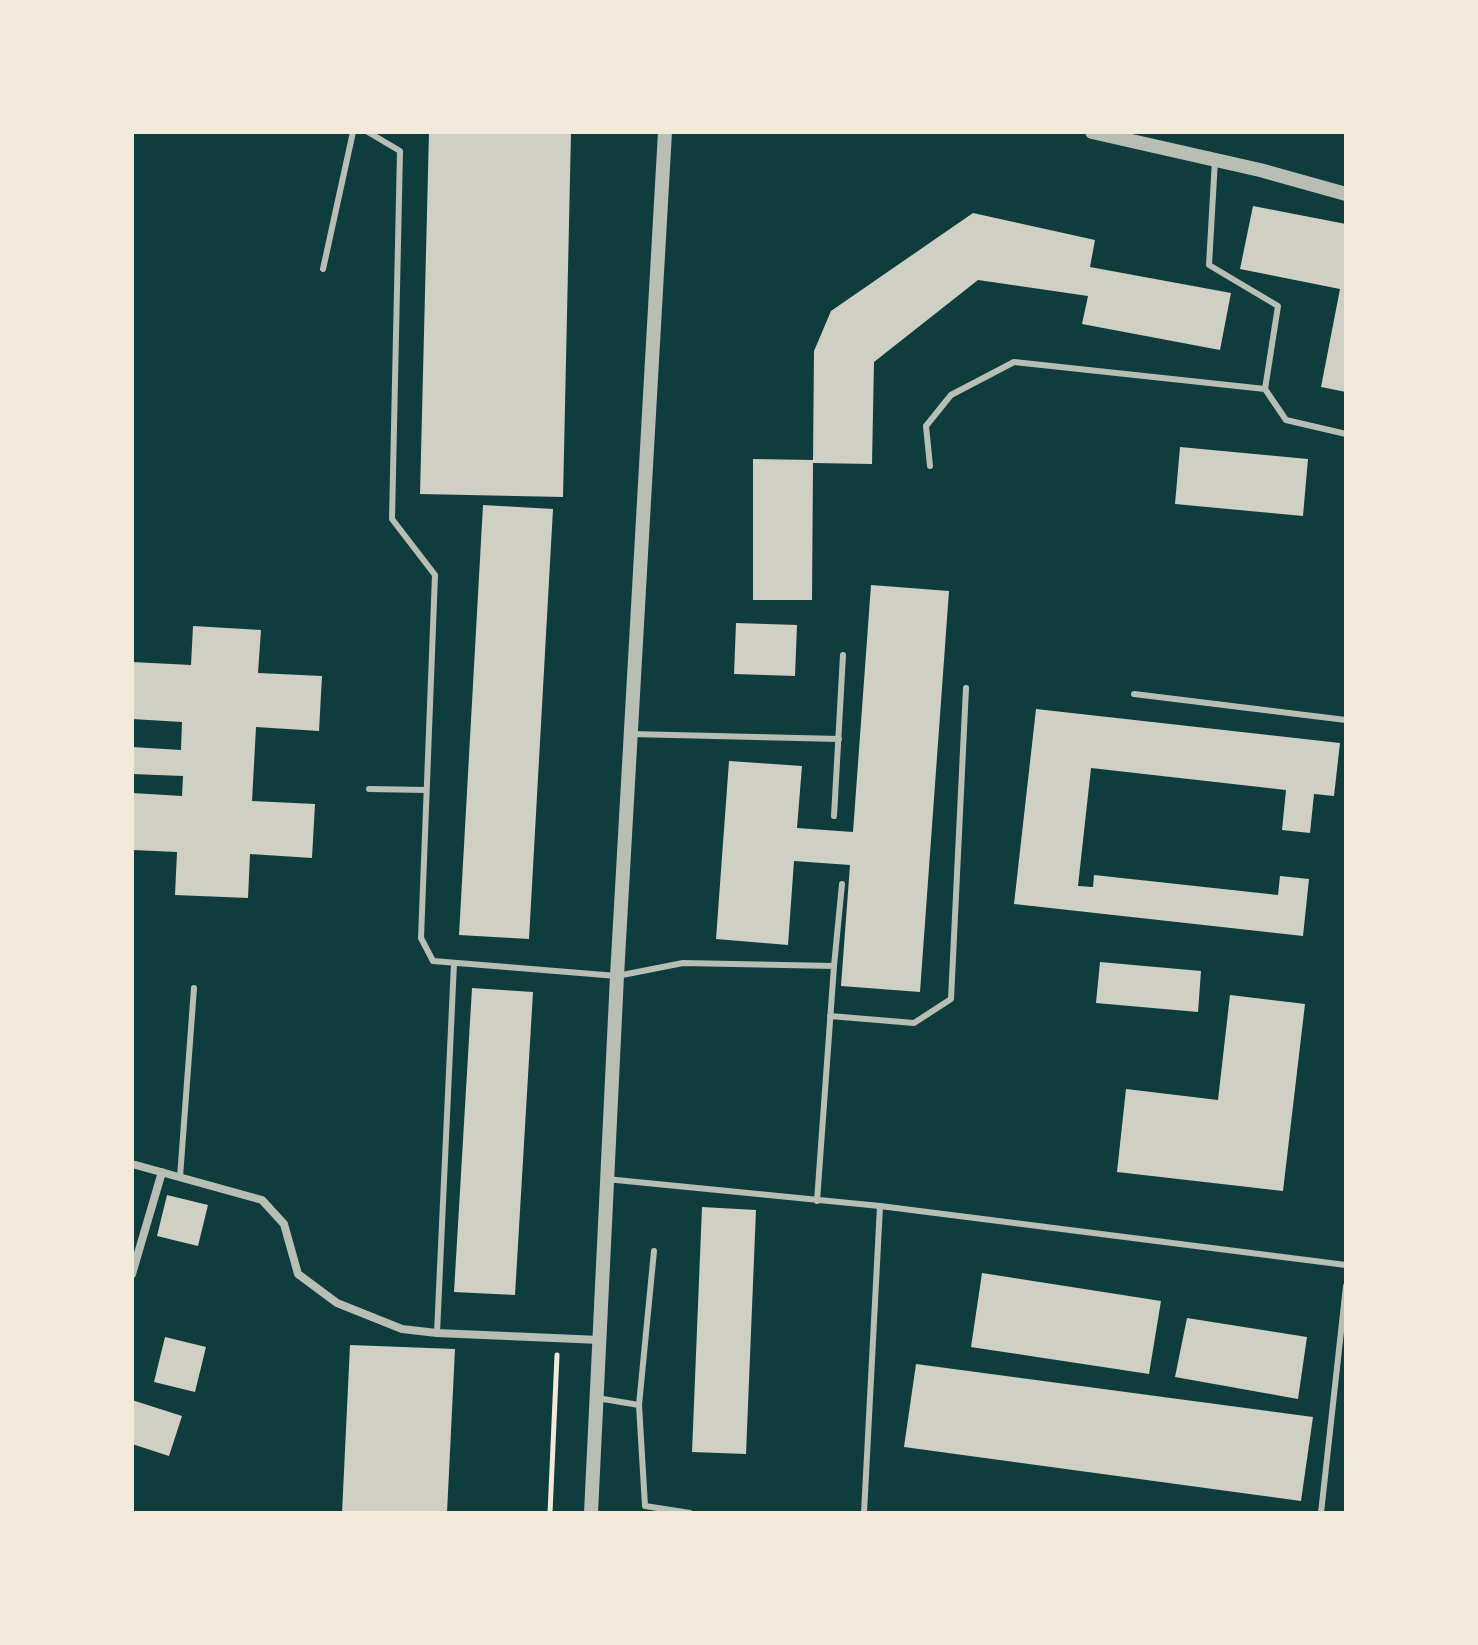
<!DOCTYPE html>
<html>
<head>
<meta charset="utf-8">
<style>
	body { margin:0 }
	#map { position:relative; width:1478px; height:1645px; overflow:hidden; background:#0f3d3e; font-family:"PT Sans",sans-serif }
	canvas { display:block }
	.frame { position:absolute; inset:0; border:134px solid #f1e9da; pointer-events:none }
</style>
</head>
<body>
<div id="map">
<canvas width="1478" height="1645"></canvas>
<div class="frame"></div>
</div>
<script>
const ctx = document.querySelector('canvas').getContext('2d');
ctx.lineJoin = 'round';
function paint(path, color) {
  ctx.fillStyle = color;
  ctx.fill(path, 'evenodd');
}
function poly(rows) {
  const path = new Path2D();
  for (const r of rows) {
    path.moveTo(r[0], r[1]);
    for (let i = 2; i < r.length; i += 2) path.lineTo(r[i], r[i + 1]);
  }
  return path;
}
function strokePath(path, color, width, dash) {
  ctx.strokeStyle = color;
  ctx.lineWidth = width;
  ctx.lineCap = dash ? 'butt' : 'round';
  ctx.setLineDash(dash || []);
  ctx.stroke(path);
}
paint(poly([
	[429,132,571,132,563,497,420,494],
	[1253,206,1346,224,1346,392,1321,387,1340,289,1240,269],
	[973,213,1095,240,1090,267,1231,293,1220,350,1082,324,1088,296,978,280,874,362,872,464,813,463,812,600,753,600,753,459,813,460,814,351,831,311],
	[1180,447,1308,459,1303,516,1175,504],
	[483,505,553,509,529,939,459,935],
	[871,585,949,591,920,992,841,986,850,865,794,861,788,945,716,939,729,761,802,766,797,828,853,832],
	[736,623,797,625,795,676,734,674],
	[193,626,261,630,258,673,322,676,319,731,256,727,252,801,315,804,312,858,250,854,248,898,175,895,177,852,132,850,132,793,182,796,183,776,132,774,132,747,181,750,182,722,132,719,132,662,191,665],
	[1036,709,1340,743,1334,796,1314,794,1310,833,1282,830,1286,790,1091,768,1078,886,1093,887,1094,875,1278,895,1280,876,1309,879,1303,936,1014,904],
	[1100,962,1201,971,1198,1012,1096,1003],
	[472,988,533,992,515,1295,454,1292],
	[1230,995,1305,1004,1283,1191,1117,1172,1126,1089,1218,1100],
	[167,1195,208,1205,198,1246,157,1236],
	[702,1207,756,1210,746,1454,692,1452],
	[982,1273,1161,1301,1149,1374,971,1347],
	[1187,1318,1307,1337,1298,1399,1175,1377],
	[165,1337,206,1347,195,1392,154,1382],
	[350,1345,455,1349,447,1513,342,1513],
	[916,1364,1313,1417,1301,1501,904,1447],
	[132,1400,182,1416,169,1456,132,1444]
]), '#cfcfc3');
strokePath(poly([
	[550,1513,557,1355]
]), '#f1e9da', 5);
strokePath(poly([
	[368,132,400,151,392,519,435,575,421,938,433,961,617,976,683,963,834,966],
	[1215,160,1209,265,1278,306,1265,389],
	[323,269,353,132],
	[930,466,926,426,951,395,1014,362,1265,389,1286,420,1346,434],
	[1134,694,1346,720],
	[631,734,839,739],
	[369,789,426,790],
	[834,816,843,655],
	[830,1016,914,1023,951,999,966,688],
	[180,1177,194,988],
	[606,1179,880,1206,1346,1265],
	[817,1201,834,966,842,884],
	[654,1251,639,1405,645,1506,690,1513],
	[437,1333,454,963],
	[597,1398,639,1405],
	[864,1513,880,1206],
	[1321,1513,1346,1286]
]), '#b8beb3', 6);
strokePath(poly([
	[132,1164,262,1200,284,1224,298,1274,337,1303,402,1329,437,1333,600,1340],
	[132,1274,162,1172]
]), '#b8beb3', 8);
strokePath(poly([
	[1092,132,1260,170,1346,194],
	[591,1513,617,976,665,132]
]), '#b8beb3', 14);
</script>
</body>
</html>
